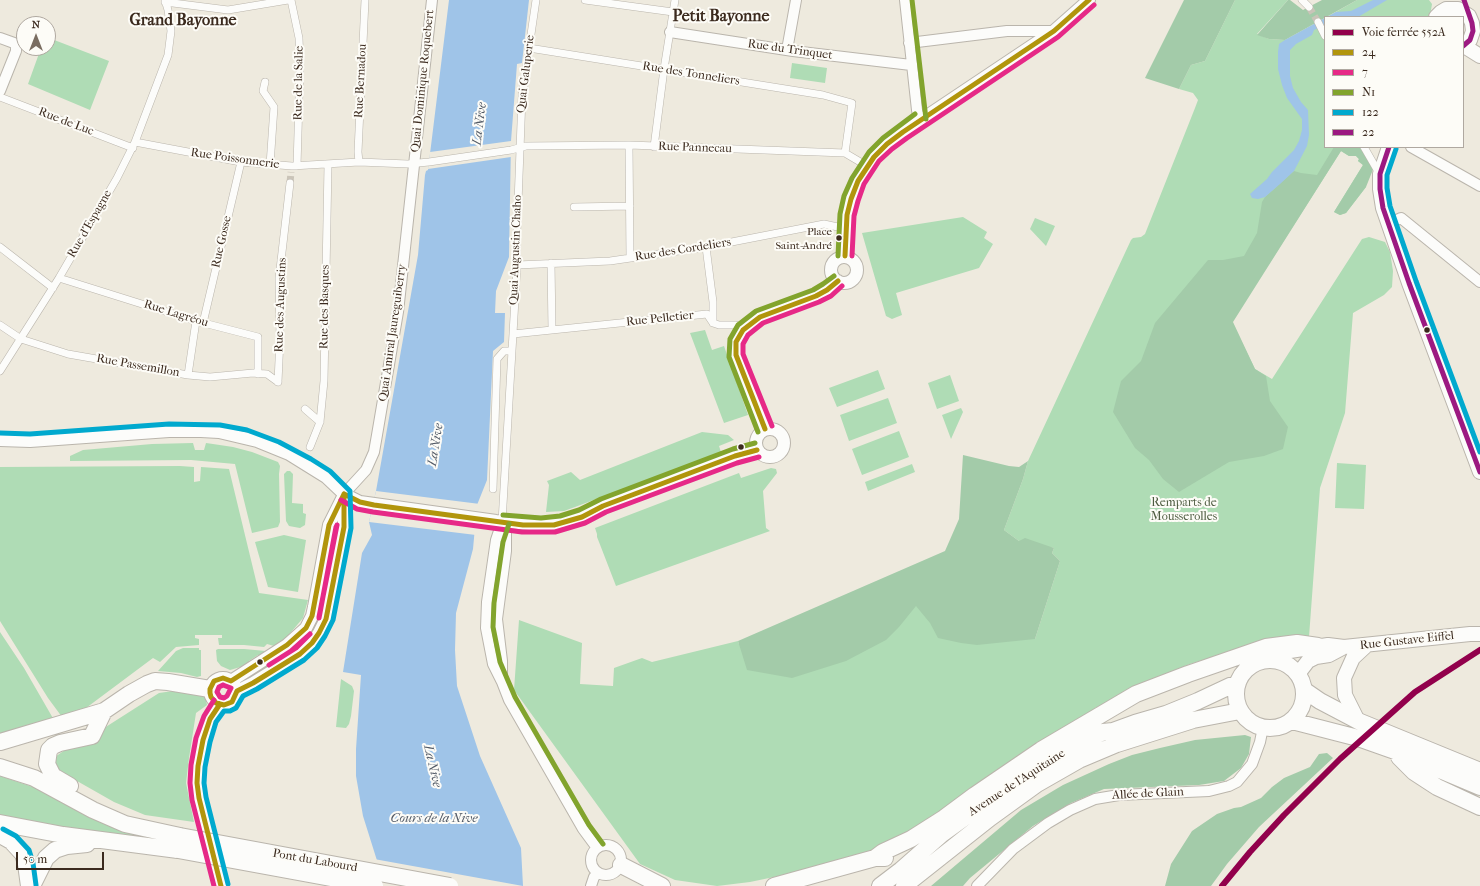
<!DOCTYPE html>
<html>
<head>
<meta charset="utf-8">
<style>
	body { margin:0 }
	#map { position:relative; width:1480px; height:886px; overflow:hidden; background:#eeeade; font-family:"IM FELL French Canon",serif }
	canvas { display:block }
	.legend { position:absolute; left:1324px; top:16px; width:140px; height:132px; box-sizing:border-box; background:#fdfcf7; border:1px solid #afa8a0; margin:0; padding:5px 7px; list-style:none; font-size:12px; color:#3b2a1e }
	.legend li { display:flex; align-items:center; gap:8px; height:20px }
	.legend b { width:20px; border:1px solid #afa8a0 }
	.north { position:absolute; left:16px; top:16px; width:40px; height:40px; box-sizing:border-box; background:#fdfcf7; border:1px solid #afa8a0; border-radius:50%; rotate:0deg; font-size:11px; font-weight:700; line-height:16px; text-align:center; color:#3b2a1e }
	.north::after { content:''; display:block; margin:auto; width:14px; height:18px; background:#7a6d61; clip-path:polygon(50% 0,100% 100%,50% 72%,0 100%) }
	.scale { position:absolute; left:16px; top:852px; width:88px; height:18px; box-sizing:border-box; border:2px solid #3b2a1e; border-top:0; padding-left:5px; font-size:12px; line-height:14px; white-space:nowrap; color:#3b2a1e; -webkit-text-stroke:3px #fdfcf7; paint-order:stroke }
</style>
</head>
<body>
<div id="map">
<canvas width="1480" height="886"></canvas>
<ul class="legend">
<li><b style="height:5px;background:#92004c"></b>Voie ferrée 552A</li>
<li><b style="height:5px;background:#b1950c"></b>24</li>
<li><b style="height:5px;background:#e62987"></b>7</li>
<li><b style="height:5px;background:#82a42d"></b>N1</li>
<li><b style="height:5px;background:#00a9ce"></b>122</li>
<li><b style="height:5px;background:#9c1981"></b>22</li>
</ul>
<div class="north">N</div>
<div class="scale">50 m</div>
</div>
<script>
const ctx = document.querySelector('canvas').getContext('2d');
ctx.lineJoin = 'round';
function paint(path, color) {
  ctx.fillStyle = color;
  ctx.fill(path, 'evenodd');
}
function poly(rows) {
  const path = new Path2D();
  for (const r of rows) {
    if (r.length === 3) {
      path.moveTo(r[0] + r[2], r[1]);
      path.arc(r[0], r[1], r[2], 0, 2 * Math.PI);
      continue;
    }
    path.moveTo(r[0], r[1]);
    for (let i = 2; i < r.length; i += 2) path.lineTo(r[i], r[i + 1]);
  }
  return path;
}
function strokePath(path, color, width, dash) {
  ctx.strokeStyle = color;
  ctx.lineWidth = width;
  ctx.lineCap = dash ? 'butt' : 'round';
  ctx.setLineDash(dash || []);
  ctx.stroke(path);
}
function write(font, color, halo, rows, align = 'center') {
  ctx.font = font + ' "IM FELL French Canon",serif';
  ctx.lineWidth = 4;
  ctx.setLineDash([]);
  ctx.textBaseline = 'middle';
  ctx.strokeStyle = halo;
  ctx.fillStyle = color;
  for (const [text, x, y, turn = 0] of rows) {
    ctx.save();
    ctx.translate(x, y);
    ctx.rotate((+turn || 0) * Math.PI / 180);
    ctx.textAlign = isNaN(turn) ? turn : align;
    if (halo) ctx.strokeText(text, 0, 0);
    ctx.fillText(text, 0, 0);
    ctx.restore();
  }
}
paint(poly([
	[1235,0,1288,0,1257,34,1269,39,1285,40,1325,18,1325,147,1364,147,1366,187,1346,213,1340,215,1334,212,1363,165,1358,161,1359,159,1356,156,1349,156,1341,151,1232,322,1255,369,1272,379,1362,239,1369,237,1385,242,1390,252,1393,271,1392,287,1384,295,1353,313,1345,413,1320,488,1309,637,1225,653,1190,664,1163,675,1095,708,1083,718,946,809,890,843,866,853,793,873,750,882,717,886,675,880,640,864,514,690,519,620,582,643,580,684,613,686,614,668,642,658,652,662,738,641,739,644,922,584,1035,639,1060,561,1052,553,1054,548,1019,541,1004,530,1023,479,1028,461,1131,240,1133,238,1141,237,1145,234,1195,108,1198,100,1193,93,1179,89,1191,65,1205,61],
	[1357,0,1429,0,1432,4,1431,10,1429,17,1327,17],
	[49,38,109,61,90,110,28,84,41,48,48,48],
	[792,63,827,68,825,83,790,78],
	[963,217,987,232,984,238,993,244,979,268,896,293,902,315,892,319,886,316,862,233],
	[1035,218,1055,226,1046,246,1030,229],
	[705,330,712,350,724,346,748,415,724,423,690,333],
	[878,370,885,389,837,407,829,388],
	[950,375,959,401,937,409,928,383],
	[888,398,897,423,849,441,840,415],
	[961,408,963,412,951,439,942,415],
	[899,431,909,457,862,475,852,449],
	[702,432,728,435,734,440,719,446,721,452,575,507,564,511,546,512,549,485,547,481,571,472,580,480],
	[193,443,195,450,204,450,206,443,213,444,233,447,252,452,278,462,280,466,279,474,280,522,278,527,252,533,235,464,191,460,70,461,70,456,83,450,152,444],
	[1337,463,1366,465,1364,509,1335,508],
	[912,464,915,472,868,491,865,482],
	[180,466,194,467,194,482,200,481,201,467,229,469,259,593,308,600,303,618,287,637,274,646,267,644,264,647,244,645,219,645,218,638,222,638,222,635,195,635,195,638,199,639,199,645,176,647,160,662,153,658,86,708,62,717,48,698,0,621,0,467],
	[771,468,776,469,777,473,763,491,766,528,770,531,616,586,599,542,597,537,597,534,595,528,739,473,741,478],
	[287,471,290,471,293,474,292,503,303,504,303,513,306,514,305,525,300,528,289,526,286,521,284,474],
	[284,535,306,540,298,592,268,587,255,542],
	[0,632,24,668,54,720,47,723,0,733],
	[183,648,199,648,199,650,201,650,201,676,197,677,181,673,158,671,176,651],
	[218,649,244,649,266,651,259,656,258,655,249,661,250,662,244,666,230,670,221,666,217,661,216,650],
	[341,679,352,686,354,691,351,716,349,724,346,728,336,727],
	[173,691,205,696,207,705,196,713,189,758,186,783,194,822,145,815,114,802,70,777,52,765,55,757,72,745,101,730,159,693],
	[0,776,39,789,157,838,156,840,77,830,0,816]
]), '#afdcb5');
paint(poly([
	[1184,0,1235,0,1205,61,1191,65,1179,89,1145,78],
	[1288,0,1290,0,1303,10,1322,0,1357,0,1285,40,1269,39,1257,35],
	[1334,147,1359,147,1374,167,1366,187,1346,213,1340,215,1334,212,1363,165,1358,161,1359,159,1356,156,1349,156,1341,151,1233,322,1255,369,1266,376,1270,401,1288,427,1283,449,1264,456,1229,462,1179,492,1163,479,1149,460,1135,448,1113,412,1121,381,1141,361,1155,323,1208,260,1223,260,1244,256,1257,233,1262,202,1265,197,1294,171,1301,173,1317,175],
	[963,455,1009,466,1019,467,1028,461,1023,479,1004,530,1019,541,1025,538,1054,548,1052,553,1060,561,1035,639,977,645,961,643,938,638,930,623,916,606,899,627,886,640,846,661,792,678,747,670,738,641,945,551,959,519],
	[1245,735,1251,737,1249,754,1241,768,1224,781,1199,785,1104,789,1071,803,1033,826,970,878,963,886,931,886,1021,810,1063,785,1109,764,1132,755,1160,748,1195,740],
	[1327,753,1333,758,1259,827,1227,864,1211,886,1165,886,1171,864,1192,831,1217,814,1234,808,1241,807,1261,798,1272,787,1284,778,1310,767,1319,754]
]), '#a3cba9');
paint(poly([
	[449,0,529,0,522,63,517,64,511,141,509,257,496,291,495,313,505,313,504,342,493,351,487,480,477,505,473,549,456,613,455,650,457,686,480,756,521,848,523,886,385,886,363,816,356,776,356,749,361,675,343,672,362,553,372,535,369,522,376,491,418,255,425,175,426,171,428,170],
	[1373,0,1387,0,1358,17,1327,17,1336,12,1351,11],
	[1325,18,1325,25,1314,30,1312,35,1296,44,1290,50,1290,76,1293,88,1301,102,1308,110,1309,135,1307,146,1294,171,1280,184,1265,197,1258,199,1252,198,1250,194,1267,179,1272,172,1294,150,1299,141,1302,130,1302,119,1287,98,1282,85,1278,69,1278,52,1279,44,1285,40]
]), '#9fc4e8');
paint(poly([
	[511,141,511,157,428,169,430,152],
	[376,491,480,504,476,535,369,522],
	[374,859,523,886,383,886]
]), '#eeeade');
strokePath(poly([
	[1309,7,1318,22],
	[290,183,291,172]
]), '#cac4b8', 7, [7, 3.5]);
const pedestrian = poly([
	[291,0,299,38,300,66,297,166],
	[585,0,673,12],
	[1302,0,1309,7],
	[165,2,228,10,288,0],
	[1318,22,1325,36],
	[529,48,823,95,852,103,845,153],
	[265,82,263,91,274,107,270,165],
	[0,97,133,148],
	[135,142,241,162,292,166,359,162,408,164,429,162,511,150,526,146,629,145,845,153,867,166],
	[629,145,630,258],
	[654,147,664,69,675,0],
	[1364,147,1379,173],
	[359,162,358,152,365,0],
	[574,207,630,206],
	[0,247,53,288],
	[706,247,713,302,713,323],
	[551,263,552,330],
	[517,265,610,261,706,247,824,224,847,229],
	[59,278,196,321,258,337,258,374],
	[203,323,241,162],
	[0,325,21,339,68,354,188,375,210,377,253,373,267,374,278,382],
	[513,334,707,314,713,323,719,325,736,325,743,330],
	[0,371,59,278,117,178,135,142,168,55,171,31,168,10,165,0],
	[188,375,196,321],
	[278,382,280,338,279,278,290,183],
	[305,409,320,422],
	[310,447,320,422,324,381,328,165],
	[493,489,497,359,504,351,512,351],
	[502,522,517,265,517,230,522,96,536,0]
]);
const minor = poly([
	[905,0,917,110,919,120],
	[670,32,793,51,911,65],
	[0,38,14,43,16,46,16,51,0,91],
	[909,43,1007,31,1054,31],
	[787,50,796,0],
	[1411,147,1480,186],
	[1388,224,1401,218,1480,282],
	[344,494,366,470,374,452,377,435,398,312,432,0],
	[502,522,496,540,487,602,486,628,493,664,502,682,509,700,583,829,597,848],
	[502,680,502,661,497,619,506,551,506,533,502,522],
	[606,860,15],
	[591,886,594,877,598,873],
	[977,886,1013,849,1048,823,1070,810,1095,799,1119,795,1209,791,1229,786,1237,782,1252,764,1260,742,1263,727]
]);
const tertiary = poly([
	[845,256,847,215,851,199,858,181,874,157,887,144,903,132,1054,31,1089,0],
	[844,270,13],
	[770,443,14],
	[765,429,736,355,736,342,743,330,760,317,816,296,827,290,838,281],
	[0,440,30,441,169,431,201,431,219,432,257,441,289,454,326,477,344,494,360,502,496,521,541,525,561,523,582,517,603,506,735,456,757,450],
	[223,691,13],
	[231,681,287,645,306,628,312,616,314,607,329,525,343,497],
	[237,691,253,683,300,654,312,643,319,633,326,619,344,527,344,494],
	[220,704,210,719,203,740,198,766,197,783,199,798,221,886]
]);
const secondary = poly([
	[1436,17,1441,12,1446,9,1458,9,1469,16,1472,23,1473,31,1470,40,1463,46],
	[1464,46,1480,56],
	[1389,147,1380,174,1380,189,1383,208,1409,283,1480,472],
	[1276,660,1282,655,1290,651,1328,645,1344,647,1470,634,1480,634],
	[1298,674,1308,661,1316,657,1329,655,1344,647],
	[1358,721,1345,695,1344,678,1353,658,1367,645]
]);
const primary = poly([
	[1270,694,34],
	[1304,690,1320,701,1358,721,1480,771],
	[1292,721,1358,738,1392,750,1480,787],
	[0,742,104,711,129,694,147,684,155,681,168,682,210,689],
	[1399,757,1414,772,1437,787,1480,807],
	[0,767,34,778,93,810,125,824,180,836],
	[70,786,53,776,47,764,49,750,53,746,60,743,92,736,104,711],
	[0,823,63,835,178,850],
	[0,835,11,841,23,854,26,864,29,886],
	[875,858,883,852,911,839,944,818,975,795,1041,750,1136,694,1188,674,1266,647,1297,643,1318,646],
	[621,865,662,886],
	[32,886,46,858,55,850,67,846,87,844],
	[774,886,875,858,885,858],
	[880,886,901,870,942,834,1000,792,1054,757,1103,732,1113,731,1135,723,1166,714,1198,701,1230,686,1237,685],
	[904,886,990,818,1037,784,1079,760,1117,744,1193,720,1240,711]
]);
strokePath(pedestrian, '#bab5ac', 8);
strokePath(minor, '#bab5ac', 12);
strokePath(tertiary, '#bab5ac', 14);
strokePath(secondary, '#bab5ac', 16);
strokePath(primary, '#bab5ac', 18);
strokePath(pedestrian, '#fcfcfa', 7);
strokePath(minor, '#fcfcfa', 10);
strokePath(tertiary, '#fcfcfa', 12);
strokePath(secondary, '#fcfcfa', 14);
strokePath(primary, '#fcfcfa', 16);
const primaryBridge = poly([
	[180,836,450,886],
	[178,850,375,886]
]);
strokePath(primaryBridge, '#bab5ac', 18, []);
strokePath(primaryBridge, '#fcfcfa', 16);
strokePath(poly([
	[845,256,847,215,851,199,858,181,874,157,887,144,903,132,1054,31,1089,0],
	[765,429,736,355,736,342,743,330,760,317,816,296,827,290,838,281],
	[344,494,344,527,326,619,319,633,312,643,300,654,253,683,237,691,232,702,224,705,216,703,211,697,210,693,210,689,214,681,223,678,231,681,287,645,306,628,312,616,329,525,344,494],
	[344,494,360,502,374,505,523,525,554,525,582,517,603,506,735,456,757,450],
	[220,704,210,719,203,740,198,766,197,783,199,798,221,886]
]), '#b1950c', 5);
strokePath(poly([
	[852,256,854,216,858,201,864,184,879,161,892,149,907,138,1058,37,1094,5],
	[772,426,743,354,743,344,748,335,763,323,819,302,831,296,842,286],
	[341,500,357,509,373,512,522,532,555,532,585,523,606,512,737,463,759,457],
	[337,525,319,617,319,618,336,527,337,525],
	[310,634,296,648,269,665,291,651,310,634],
	[223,685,231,688,227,696,224,698,220,697,217,692,219,687,223,685],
	[214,886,192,800,190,783,191,765,196,738,204,716,214,700]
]), '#e62987', 5);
strokePath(poly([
	[912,0,926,119],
	[838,256,840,214,844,196,852,178,869,152,883,138,915,114],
	[758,432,729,357,730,339,738,325,756,311,813,290,823,284,834,276],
	[503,515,541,518,560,516,579,510,601,499,733,449,755,443],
	[509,524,503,542,494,603,493,627,500,662,515,697,589,825,603,844]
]), '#82a42d', 5);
strokePath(poly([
	[1396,149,1387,175,1387,188,1390,206,1416,281,1480,452],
	[0,433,30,434,169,424,220,425,247,430,279,442,311,459,330,471,350,491,351,528,333,620,325,636,317,648,304,660,257,689,243,696,236,708,230,711,224,711,216,722,210,742,205,767,204,783,206,797,228,884],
	[3,829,16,836,29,850,33,863,36,885]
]), '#00a9ce', 5);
strokePath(poly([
	[1463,46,1470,40,1473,31,1472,23,1464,0],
	[1389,147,1380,174,1380,189,1383,208,1409,283,1480,472]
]), '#9c1981', 5);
strokePath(poly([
	[1222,886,1250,852,1284,815,1340,759,1415,692,1480,650]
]), '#92004c', 6);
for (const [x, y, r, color] of [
	[839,238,3.5,"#3b2a1e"],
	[1427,330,3.5,"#3b2a1e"],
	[741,447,3.5,"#3b2a1e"],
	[260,662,3.5,"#3b2a1e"]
]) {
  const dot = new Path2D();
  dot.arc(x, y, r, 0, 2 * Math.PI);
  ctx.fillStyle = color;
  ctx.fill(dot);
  strokePath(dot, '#fdfcf7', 1.5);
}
write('11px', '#3b2a1e', '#fdfcf7', [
	["Place",832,232],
	["Saint-André",832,246]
], 'right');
write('12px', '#3b2a1e', '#fdfcf7', [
	["Rue du Trinquet",790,50,8],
	["Quai Galuperie",526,74,-83],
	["Rue des Tonneliers",691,74,9],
	["Rue Bernadou",361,81,-87],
	["Quai Dominique Roquebert",423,81,-84],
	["Rue de la Salie",299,83,-89],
	["Rue de Luc",66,122,21],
	["Rue Pannecau",695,148,2],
	["Rue Poissonnerie",235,159,8],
	["Rue d'Espagne",90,224,-60],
	["Rue Gosse",222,242,-77],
	["Quai Augustin Chaho",516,250,-88],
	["Rue des Cordeliers",683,250,-9],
	["Rue des Augustins",281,305,-88],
	["Rue des Basques",325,307,-89],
	["Rue Lagréou",176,314,17],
	["Rue Pelletier",660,319,-6],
	["Quai Amiral Jaureguiberry",393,333,-82],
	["Rue Passemillon",138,366,10],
	["Rue Gustave Eiffel",1407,641,-6],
	["Avenue de l'Aquitaine",1017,783,-33],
	["Allée de Glain",1148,794,-3],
	["Pont du Labourd",315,861,10]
]);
write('12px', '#4e5c41', '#fdfcf7', [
	["Remparts de",1184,503],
	["Mousserolles",1184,517]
]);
write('italic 13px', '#525a66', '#fdfcf7', [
	["La Nive",480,124,-83],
	["La Nive",436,445,-81],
	["La Nive",432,766,77],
	["Cours de la Nive",434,819]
]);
write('bold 16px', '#3b2a1e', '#fdfcf7', [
	["Petit Bayonne",721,17],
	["Grand Bayonne",183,21]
]);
</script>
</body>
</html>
